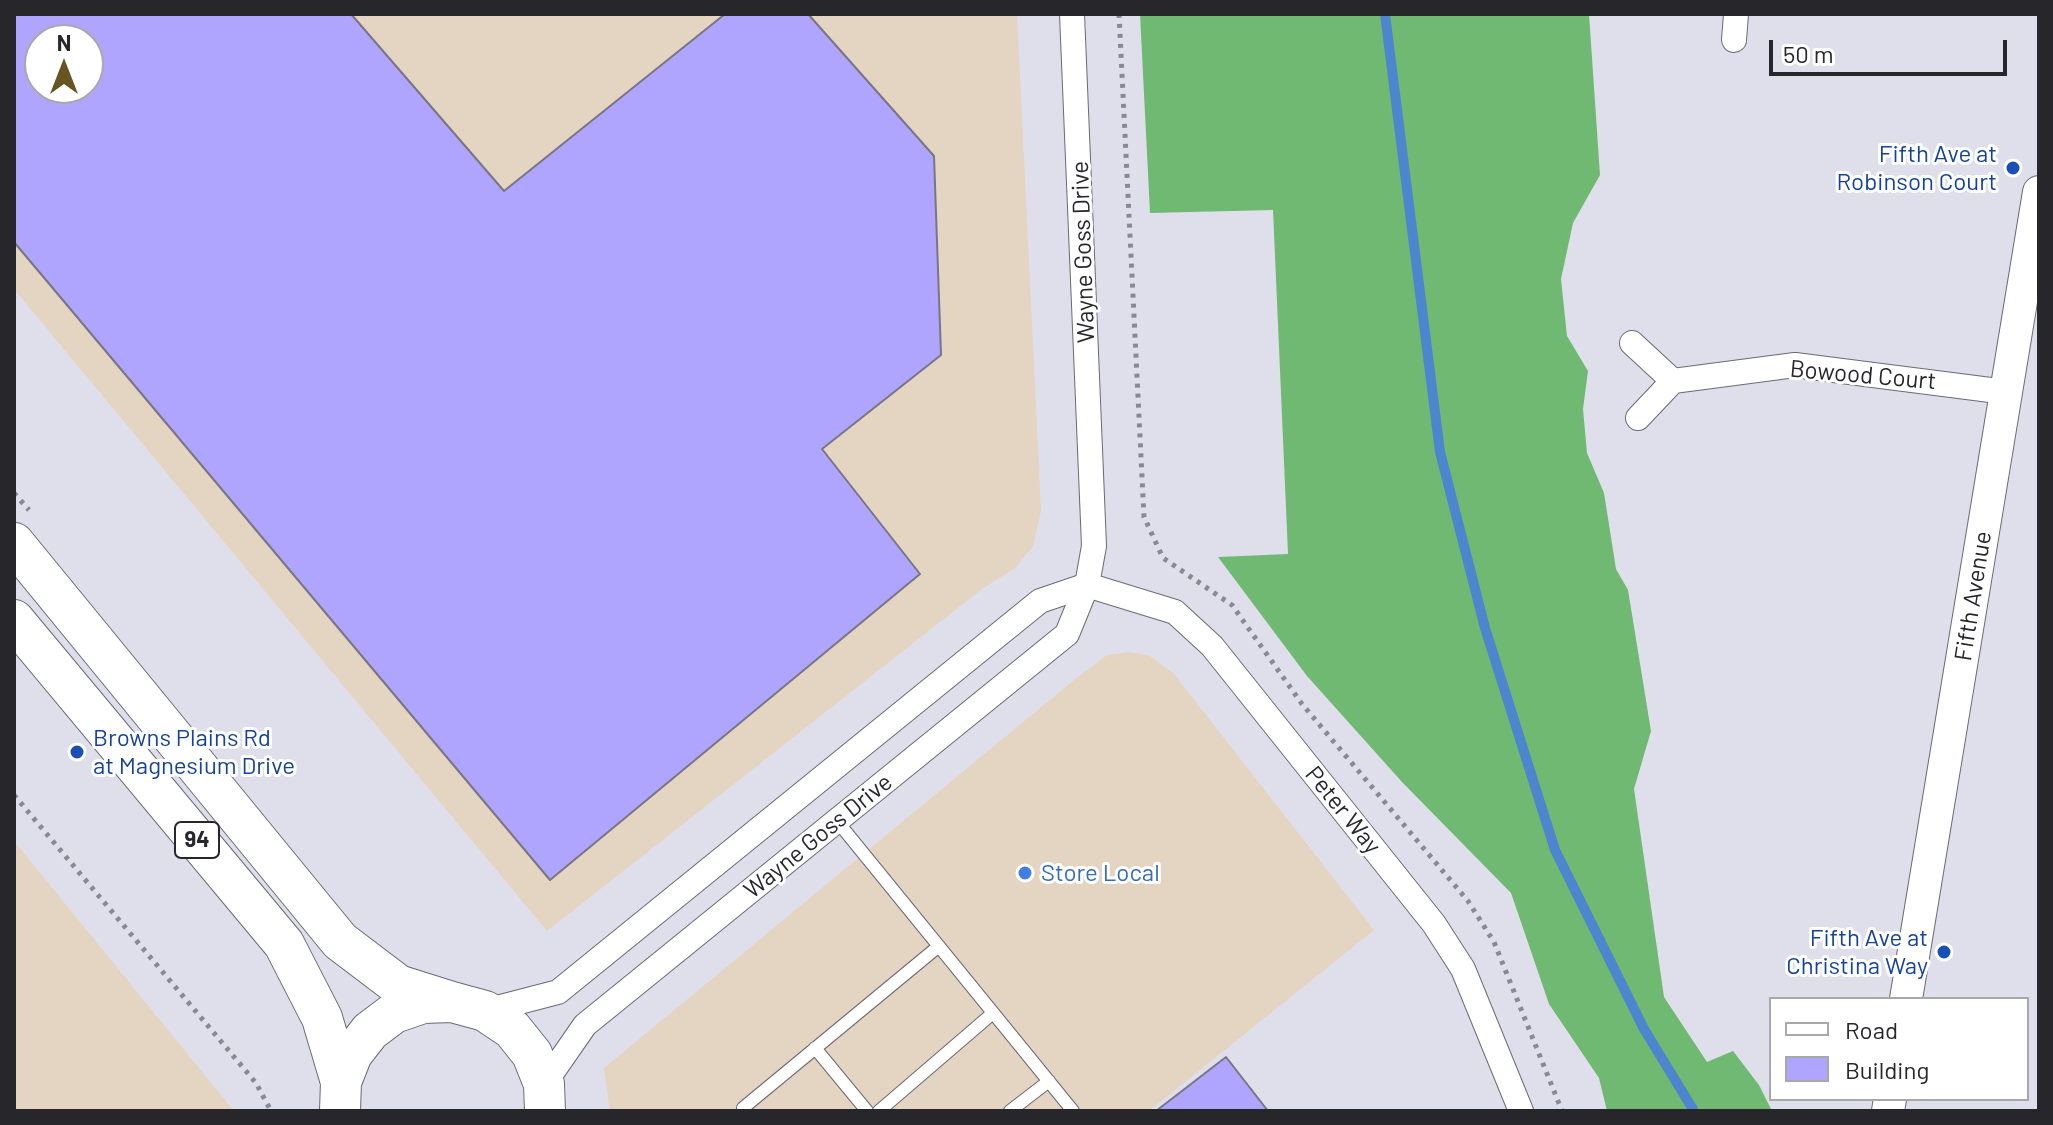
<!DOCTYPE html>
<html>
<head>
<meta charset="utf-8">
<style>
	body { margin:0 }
	#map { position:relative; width:2053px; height:1125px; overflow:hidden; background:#dfdfeb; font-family:Barlow,sans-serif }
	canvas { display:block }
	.frame { position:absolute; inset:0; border:16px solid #26262b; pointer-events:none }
	.legend { position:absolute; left:1769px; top:997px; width:260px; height:104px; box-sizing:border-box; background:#fff; border:2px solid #a8a8aa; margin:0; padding:10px 14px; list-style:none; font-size:24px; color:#26262b }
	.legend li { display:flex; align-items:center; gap:16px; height:40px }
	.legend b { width:40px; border:2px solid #a8a8aa }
	.north { position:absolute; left:24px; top:24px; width:80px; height:80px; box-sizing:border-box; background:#fff; border:2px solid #a8a8aa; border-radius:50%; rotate:0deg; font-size:22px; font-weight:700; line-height:32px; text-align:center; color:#26262b }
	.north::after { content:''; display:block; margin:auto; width:28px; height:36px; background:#685423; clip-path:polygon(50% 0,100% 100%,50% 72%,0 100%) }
	.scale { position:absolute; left:1769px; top:40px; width:238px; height:36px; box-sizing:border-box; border:4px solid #26262b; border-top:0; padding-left:10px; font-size:24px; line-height:28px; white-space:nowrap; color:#26262b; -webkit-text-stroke:6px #fff; paint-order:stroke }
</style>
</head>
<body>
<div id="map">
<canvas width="2053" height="1125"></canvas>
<div class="frame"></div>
<ul class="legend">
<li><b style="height:10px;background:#fff"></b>Road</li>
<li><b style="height:22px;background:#afa5fe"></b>Building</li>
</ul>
<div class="north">N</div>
<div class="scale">50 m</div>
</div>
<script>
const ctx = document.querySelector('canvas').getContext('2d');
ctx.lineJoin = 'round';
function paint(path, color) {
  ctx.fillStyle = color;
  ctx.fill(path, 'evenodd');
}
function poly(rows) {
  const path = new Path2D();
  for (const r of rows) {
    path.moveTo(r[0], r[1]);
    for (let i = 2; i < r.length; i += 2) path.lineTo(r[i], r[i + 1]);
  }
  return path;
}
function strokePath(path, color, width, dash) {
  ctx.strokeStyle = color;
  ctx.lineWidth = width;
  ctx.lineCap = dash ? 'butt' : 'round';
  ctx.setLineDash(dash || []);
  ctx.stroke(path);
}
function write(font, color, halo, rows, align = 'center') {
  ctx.font = font + ' Barlow,sans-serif';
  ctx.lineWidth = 6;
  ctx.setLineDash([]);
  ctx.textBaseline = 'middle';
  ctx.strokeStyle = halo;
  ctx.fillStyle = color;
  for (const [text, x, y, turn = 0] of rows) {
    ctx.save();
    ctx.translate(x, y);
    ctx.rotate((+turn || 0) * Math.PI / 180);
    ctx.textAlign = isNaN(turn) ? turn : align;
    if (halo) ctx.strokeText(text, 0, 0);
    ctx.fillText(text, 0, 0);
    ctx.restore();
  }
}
paint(poly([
	[14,14,1017,14,1041,511,1033,546,1015,568,982,589,547,931,14,289],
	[40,40,88,40,88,88,40,88],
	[1131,652,1150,656,1174,674,1374,930,1149,1111,610,1111,604,1068,1074,680,1107,655],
	[14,841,234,1111,14,1111]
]), '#e4d4c2');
paint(poly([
	[1140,14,1589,14,1600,175,1573,223,1561,279,1567,336,1588,371,1583,409,1587,453,1604,493,1616,569,1628,590,1651,731,1634,789,1664,997,1707,1062,1733,1051,1759,1085,1772,1111,1607,1111,1599,1078,1549,1004,1511,893,1402,782,1307,676,1218,557,1288,554,1273,210,1150,213]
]), '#70b972');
strokePath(poly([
	[1385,14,1440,452,1485,628,1555,850,1644,1029,1694,1111]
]), '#4d85ce', 10);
const building = poly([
	[14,14,351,14,504,191,725,14,808,14,934,156,941,355,822,449,920,574,550,880,14,242,14,14],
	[40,40,88,40,88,88,40,88,40,40],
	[1226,1057,1268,1111,1156,1111,1226,1057]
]);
paint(building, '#afa5fe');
strokePath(building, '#777782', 2);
const service = poly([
	[837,821,1073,1111],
	[815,1048,867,1111],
	[746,1111,743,1108,939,946],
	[879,1111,993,1013],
	[1010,1111,1049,1081]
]);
const minor = poly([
	[1734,40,1736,14],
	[1632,343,1673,381,1638,418],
	[1673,381,1795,365,2006,392],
	[1087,585,1175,612,1212,646,1434,924,1463,969,1521,1111],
	[485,1011,558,992,1040,601,1087,585],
	[544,1084,585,1025,1067,634,1087,585,1094,546,1072,14]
]);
const tertiary = poly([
	[1906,999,2039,192],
	[1888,1111,1890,1099]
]);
const primary = poly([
	[14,543,340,941,398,985,452,1002],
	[14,620,284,944,322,1018,341,1082],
	[340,1111,341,1082,352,1054,370,1031,394,1013,423,1003,452,1002,485,1011,512,1029,532,1054,544,1084,545,1111]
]);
strokePath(service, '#6a6a74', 14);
strokePath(minor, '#6a6a74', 26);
strokePath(tertiary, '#6a6a74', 34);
strokePath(primary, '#6a6a74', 42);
strokePath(poly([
	[1119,14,1144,517,1163,558,1232,605,1302,704,1468,901,1494,942,1562,1111],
	[14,493,29,510],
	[14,795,256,1083,271,1111]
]), '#898992', 5, [4, 6]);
strokePath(service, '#fff', 12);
strokePath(minor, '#fff', 24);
strokePath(tertiary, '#fff', 32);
strokePath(primary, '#fff', 40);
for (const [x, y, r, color] of [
	[2013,168,8,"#1a4fb4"],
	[77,752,8,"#1a4fb4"],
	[1025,873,8,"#3f7fe0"],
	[1944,952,8,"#1a4fb4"]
]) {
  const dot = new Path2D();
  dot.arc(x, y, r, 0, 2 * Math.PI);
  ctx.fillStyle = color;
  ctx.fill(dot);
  strokePath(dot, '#fff', 3);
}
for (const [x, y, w] of [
	[197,840,44]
]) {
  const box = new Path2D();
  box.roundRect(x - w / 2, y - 18, w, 36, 6);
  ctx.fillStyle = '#fff';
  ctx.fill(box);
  strokePath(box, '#26262b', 2);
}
write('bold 22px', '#26262b', null, [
	["94",197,840]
]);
write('24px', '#164399', '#fff', [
	["Fifth Ave at",1997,154],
	["Robinson Court",1997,182],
	["Browns Plains Rd",93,738,"left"],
	["at Magnesium Drive",93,766,"left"],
	["Fifth Ave at",1928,938],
	["Christina Way",1928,966]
], 'right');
write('24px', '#26262b', '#fff', [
	["Wayne Goss Drive",1083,252,-92],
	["Bowood Court",1863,375,5],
	["Fifth Avenue",1973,596,-81],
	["Peter Way",1343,810,51],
	["Wayne Goss Drive",818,836,-39]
]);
write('24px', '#366cbe', '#fff', [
	["Store Local",1041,873]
], 'left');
</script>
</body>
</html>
